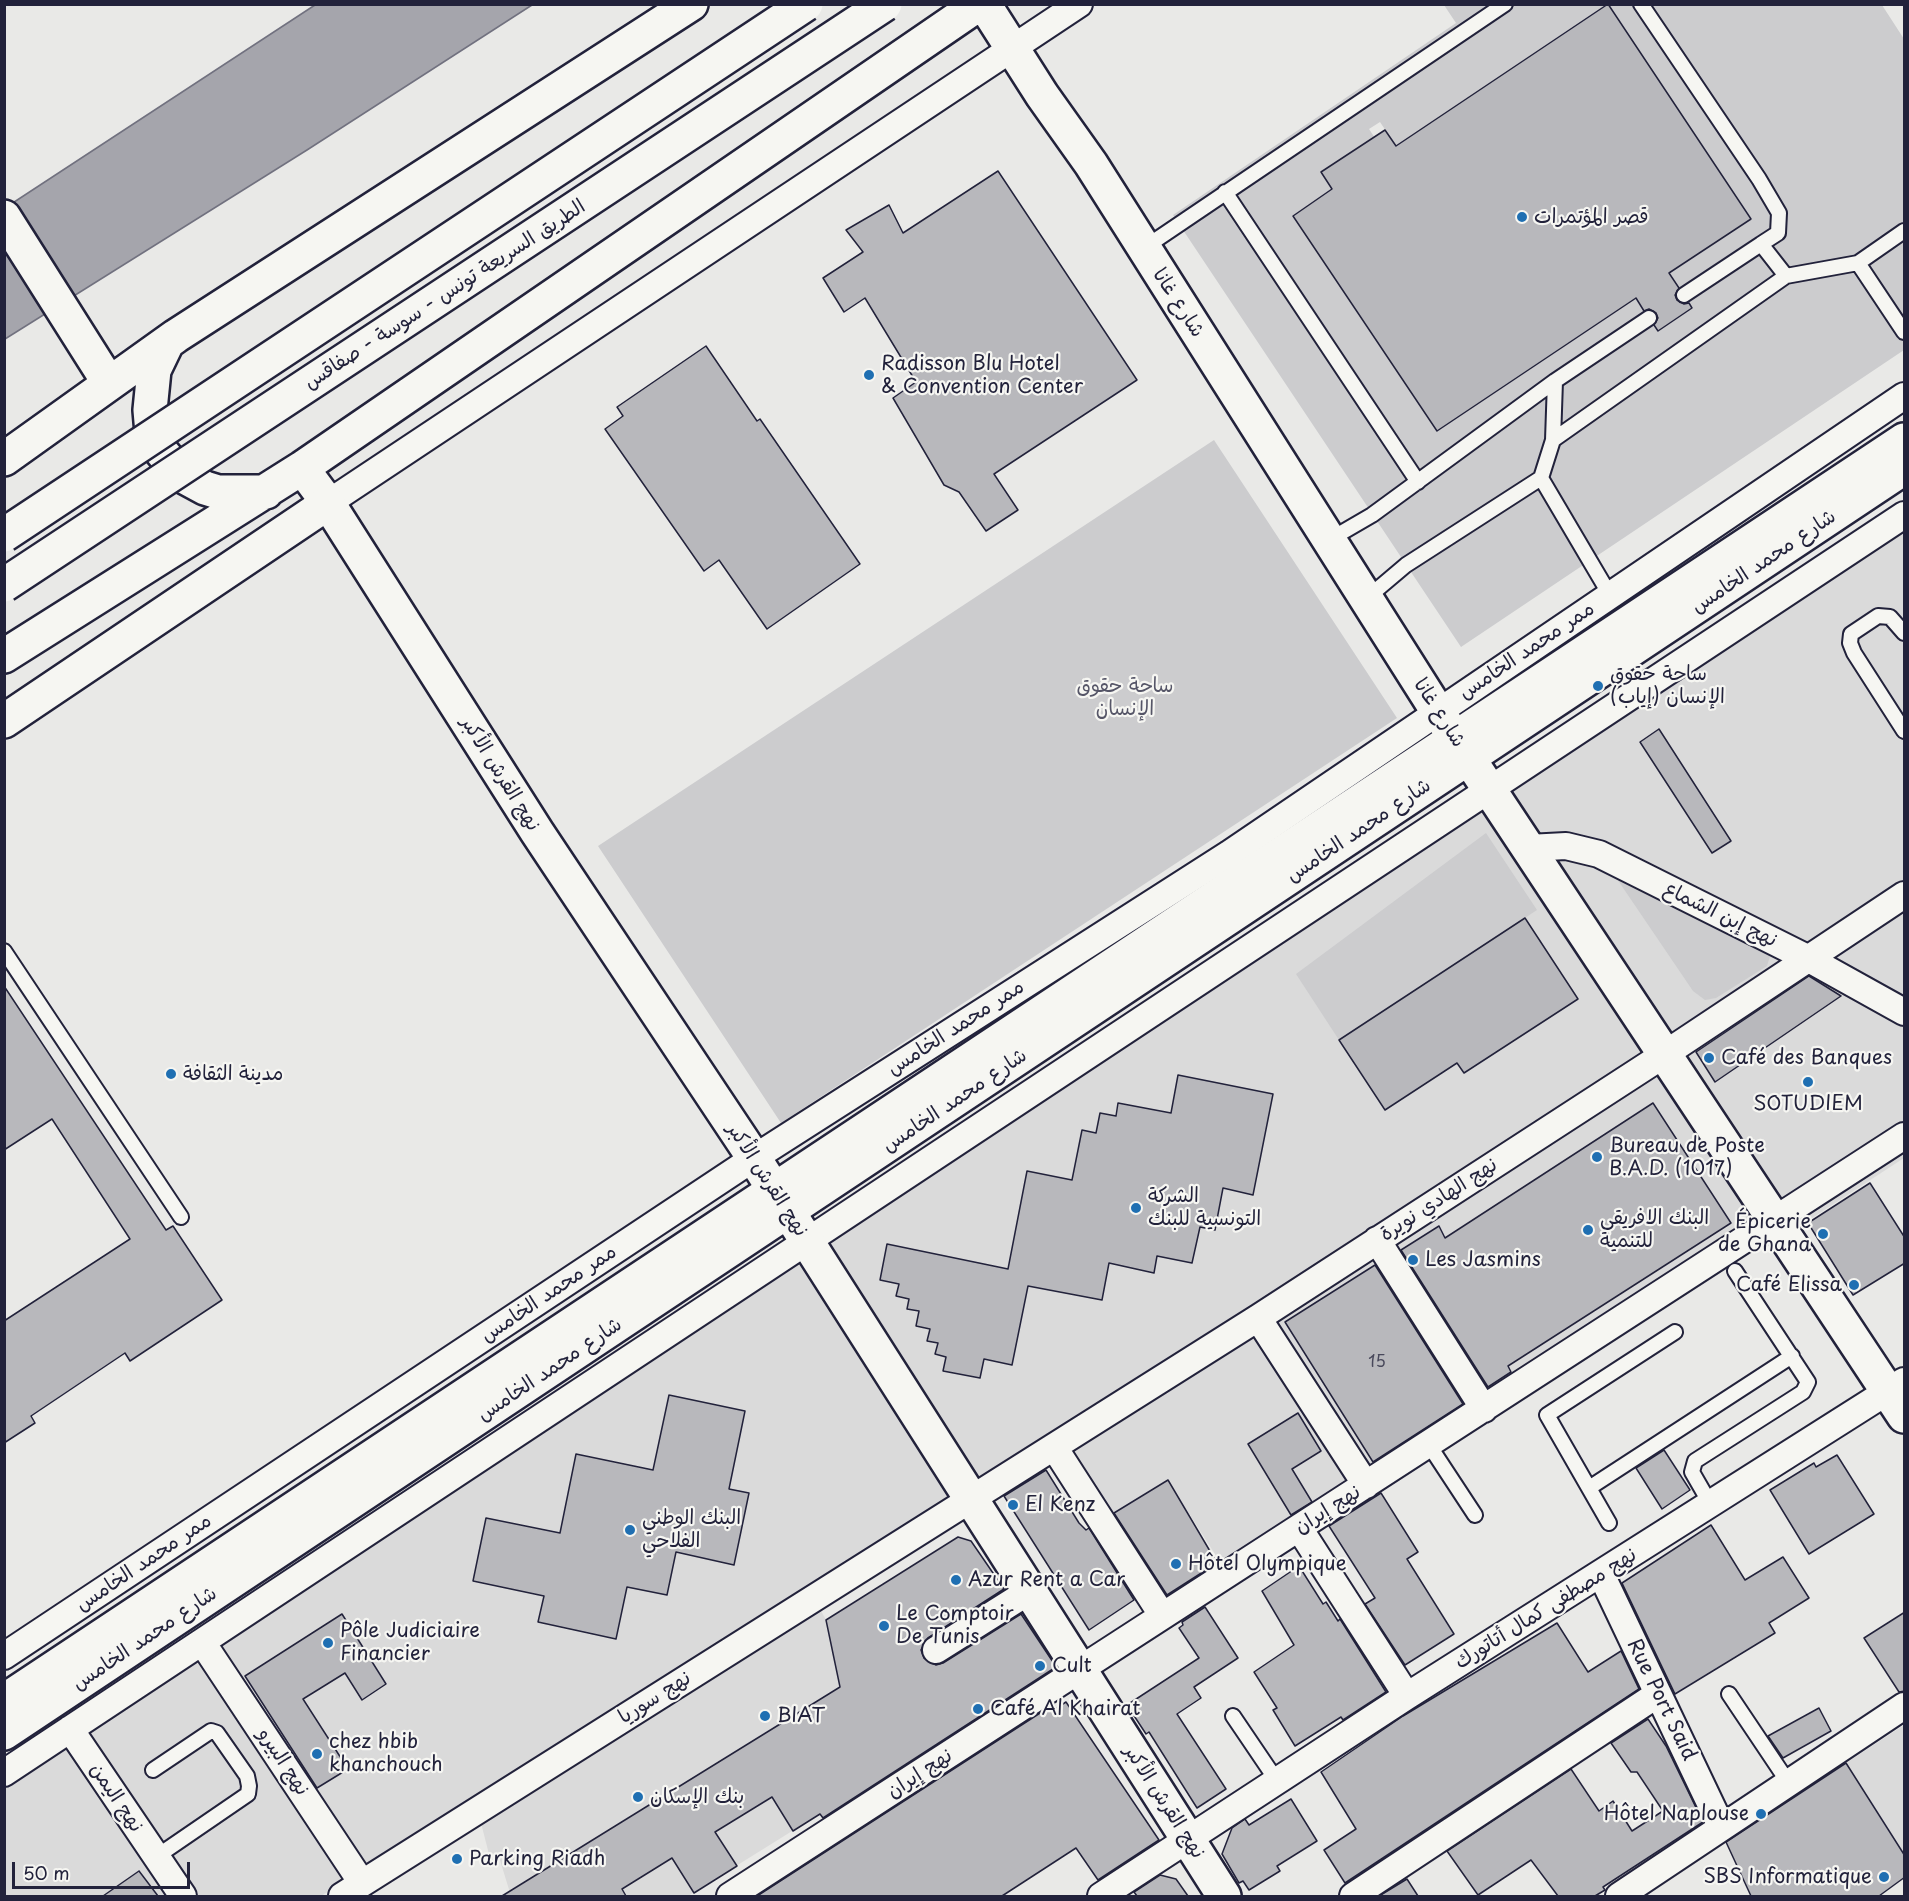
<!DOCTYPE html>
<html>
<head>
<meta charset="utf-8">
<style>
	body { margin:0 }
	#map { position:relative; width:1909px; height:1901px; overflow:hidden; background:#e9e9e7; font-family:"Playpen Sans",sans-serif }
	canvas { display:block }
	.frame { position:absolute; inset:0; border:6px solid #22223b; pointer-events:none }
	.scale { position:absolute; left:12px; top:1862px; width:178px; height:27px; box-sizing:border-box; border:3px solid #22223b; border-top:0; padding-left:8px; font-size:18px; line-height:21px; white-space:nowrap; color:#22223b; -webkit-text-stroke:4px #f6f6f2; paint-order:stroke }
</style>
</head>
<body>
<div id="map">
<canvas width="1909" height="1901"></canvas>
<div class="frame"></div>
<div class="scale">50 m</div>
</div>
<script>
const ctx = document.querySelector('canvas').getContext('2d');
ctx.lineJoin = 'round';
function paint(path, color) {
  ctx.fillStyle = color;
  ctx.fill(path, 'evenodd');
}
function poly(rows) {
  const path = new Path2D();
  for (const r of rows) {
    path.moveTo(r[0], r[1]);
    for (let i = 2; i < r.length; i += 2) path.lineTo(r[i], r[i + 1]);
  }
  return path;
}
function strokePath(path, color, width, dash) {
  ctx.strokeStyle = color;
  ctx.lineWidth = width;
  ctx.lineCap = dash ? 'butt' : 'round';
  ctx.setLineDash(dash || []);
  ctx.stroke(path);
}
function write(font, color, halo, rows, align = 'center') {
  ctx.font = font + ' "Playpen Sans","Playpen Sans Arabic",sans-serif';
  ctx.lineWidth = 4.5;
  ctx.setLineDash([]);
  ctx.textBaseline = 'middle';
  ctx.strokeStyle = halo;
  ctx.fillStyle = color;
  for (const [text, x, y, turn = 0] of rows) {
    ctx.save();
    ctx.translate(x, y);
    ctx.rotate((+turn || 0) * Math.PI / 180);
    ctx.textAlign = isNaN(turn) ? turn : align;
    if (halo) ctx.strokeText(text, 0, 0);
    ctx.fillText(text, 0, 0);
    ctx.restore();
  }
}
paint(poly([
	[1904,531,1904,1158,1806,1222,1791,1201,1224,1568,1186,1509,1120,1552,1047,1440,809,1589,826,1620,836,1658,852,1805,829,1808,688,1896,511,1896,499,1857,491,1862,481,1823,368,1867,321,1896,5,1896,5,1787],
	[1904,1725,1904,1856,1846,1763]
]), '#dadada');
paint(poly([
	[1444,5,1607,5,1396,146,1380,122,1369,129,1386,155,1293,216,1437,431,1636,298,1658,331,1692,308,1669,273,1751,219,1608,5,1882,5,1904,39,1904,350,1461,647,1173,215,1456,23],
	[1214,440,1397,718,781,1123,598,846],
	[1486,833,1537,910,1339,1040,1296,974],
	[1626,870,1767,946,1770,956,1767,966,1716,998,1705,1000,1693,991,1615,876]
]), '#ccccce');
const water = poly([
	[315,5,532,5,307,150,5,339,5,208,315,5]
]);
paint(water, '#a5a5ac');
strokePath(water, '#71717f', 1.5);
const building = poly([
	[1608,4,1751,219,1669,273,1679,288,1675,295,1677,300,1684,304,1689,303,1692,308,1658,331,1654,325,1658,318,1656,313,1649,309,1644,311,1636,298,1437,431,1293,216,1332,189,1321,172,1385,130,1396,146,1608,4],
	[998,171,1137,380,994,474,1018,510,986,531,959,492,944,485,893,398,916,382,865,298,844,312,823,278,863,252,846,230,889,205,903,233,998,171],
	[706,346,757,421,760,419,860,564,767,629,719,560,704,571,605,429,623,416,617,407,706,346],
	[1659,729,1731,841,1712,853,1640,742,1659,729],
	[1525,918,1578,999,1464,1073,1457,1063,1385,1110,1339,1040,1525,918],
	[1809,976,1841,996,1715,1082,1696,1052,1809,976],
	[4,986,166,1230,173,1226,222,1300,130,1361,125,1353,31,1416,35,1423,4,1443,4,1321,130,1239,52,1119,4,1150,4,986],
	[1178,1075,1273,1094,1253,1195,1223,1188,1215,1230,1200,1227,1192,1263,1157,1256,1154,1273,1109,1263,1102,1300,1028,1286,1012,1365,984,1359,980,1378,943,1371,946,1357,935,1354,938,1343,927,1341,930,1329,916,1326,919,1311,907,1309,909,1299,896,1296,899,1284,880,1280,887,1244,1008,1269,1027,1171,1072,1180,1082,1130,1096,1133,1100,1113,1116,1116,1118,1103,1171,1113,1178,1075],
	[1653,1103,1731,1223,1508,1366,1511,1372,1488,1387,1401,1250,1439,1226,1445,1238,1653,1103],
	[1870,1183,1905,1238,1905,1263,1853,1295,1808,1223,1870,1183],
	[1375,1265,1463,1404,1373,1462,1285,1322,1375,1265],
	[669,1395,745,1411,729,1489,749,1493,734,1565,676,1552,667,1595,627,1587,616,1639,538,1622,544,1596,473,1581,486,1518,560,1533,576,1454,653,1470,669,1395],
	[1298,1413,1321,1451,1292,1469,1312,1502,1291,1515,1248,1444,1298,1413],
	[1664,1450,1690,1490,1662,1509,1636,1468,1664,1450],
	[1837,1455,1874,1514,1809,1554,1770,1490,1814,1463,1816,1467,1837,1455],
	[1046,1470,1079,1523,1086,1530,1089,1528,1134,1600,1089,1630,1004,1496,1046,1470],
	[1168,1480,1217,1563,1167,1595,1114,1513,1168,1480],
	[1381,1493,1418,1552,1407,1559,1454,1634,1405,1665,1365,1604,1375,1598,1329,1526,1381,1493],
	[1711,1525,1745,1580,1783,1557,1809,1598,1769,1623,1775,1633,1675,1694,1622,1583,1711,1525],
	[958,1537,971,1541,1004,1589,928,1638,921,1650,924,1658,936,1665,943,1663,1021,1614,1053,1662,1053,1669,823,1818,820,1814,793,1831,772,1797,715,1832,737,1866,694,1893,672,1858,622,1889,626,1896,502,1896,840,1687,826,1620,958,1537],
	[1299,1566,1323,1604,1326,1602,1338,1621,1340,1619,1386,1692,1343,1720,1341,1717,1295,1746,1273,1710,1277,1708,1254,1672,1294,1645,1262,1591,1299,1566],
	[1205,1607,1238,1658,1194,1687,1201,1698,1177,1714,1226,1789,1197,1808,1149,1732,1146,1734,1127,1705,1199,1658,1179,1628,1183,1625,1182,1622,1205,1607],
	[1905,1612,1905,1691,1899,1692,1864,1638,1905,1612],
	[342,1614,386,1684,362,1700,345,1673,303,1699,348,1769,317,1788,245,1676,342,1614],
	[1557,1623,1588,1672,1621,1651,1639,1689,1345,1883,1324,1850,1356,1829,1321,1772,1403,1716,1557,1623],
	[1066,1702,1159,1840,1098,1880,1076,1848,1002,1896,757,1896,1054,1704,1055,1709,1066,1702],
	[1819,1708,1831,1731,1783,1758,1768,1736,1819,1708],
	[1648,1719,1666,1746,1703,1822,1603,1887,1605,1890,1595,1896,1558,1896,1531,1860,1478,1895,1447,1851,1571,1769,1599,1811,1613,1801,1632,1831,1663,1811,1637,1772,1631,1772,1611,1743,1648,1719],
	[1846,1763,1905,1856,1905,1877,1879,1896,1751,1896,1726,1842,1846,1763],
	[1291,1799,1317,1841,1277,1866,1280,1871,1249,1890,1243,1881,1239,1883,1222,1854,1232,1828,1245,1819,1249,1825,1291,1799],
	[139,1871,158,1896,103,1896,139,1871],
	[1160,1875,1176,1879,1188,1896,1137,1896,1134,1892,1160,1875],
	[1407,1879,1418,1896,1379,1896,1407,1879]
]);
paint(building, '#b8b8bc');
strokePath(building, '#22223b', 1.5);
const service = poly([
	[1641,4,1759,179,1779,213,1778,233,1761,244],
	[1225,192,1418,482],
	[1144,248,1505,4],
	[1858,263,1904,332],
	[1684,295,1761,244,1786,276],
	[1553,440,1786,276,1858,263,1904,231],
	[1541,478,1610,595],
	[1329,540,1372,515,1555,381,1649,318],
	[1367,598,1406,565,1541,478,1553,440,1555,381],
	[1904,633,1890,617,1878,616,1851,634,1850,643,1854,653,1904,731],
	[4,951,181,1217],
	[1429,1445,1475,1515],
	[1589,1488,1792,1356],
	[1711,1505,1692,1472,1695,1461,1803,1392,1808,1382,1735,1271],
	[1609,1523,1547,1415,1675,1332],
	[1729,1694,1788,1782],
	[1233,1716,1277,1781],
	[153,1770,211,1731,217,1733,247,1776,249,1786,248,1794,156,1857]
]);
const minor = poly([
	[328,503,1079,4],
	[1528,848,1566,846,1599,854,1807,958,1904,1012],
	[1377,1240,1484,1409],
	[1258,1318,1366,1485],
	[1054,1447,1162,1615],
	[1299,1528,1407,1696],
	[1601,1574,1721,1826],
	[202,1642,362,1883],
	[936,1650,1028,1592],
	[4,1656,754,1158,1229,854,1904,396],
	[70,1729,183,1896],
	[4,1773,1904,515],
	[342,1896,1258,1318,1665,1054,1904,895],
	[730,1896,1904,1136],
	[1101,1896,1407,1696,1904,1381],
	[1353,1896,1658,1694],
	[1619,1896,1904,1706]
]);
const secondary = poly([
	[984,4,1042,95,1091,164,1438,712,1904,1416],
	[4,217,109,383],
	[167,343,154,370,150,410,152,433,161,451,181,475,205,488,218,492,266,492],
	[4,459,176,336,691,4],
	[302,468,328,503,537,832,754,1158,1224,1896],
	[4,656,302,468,979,4]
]);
const primary = poly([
	[4,1701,1904,440],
	[4,1733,1904,468]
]);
const motorway = poly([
	[4,721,328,503]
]);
strokePath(service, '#22223b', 18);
strokePath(minor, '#22223b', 30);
strokePath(secondary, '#22223b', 38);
strokePath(primary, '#22223b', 38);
strokePath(motorway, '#22223b', 38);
strokePath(service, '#f6f6f2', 14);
strokePath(minor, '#f6f6f2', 26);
strokePath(secondary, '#f6f6f2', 33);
strokePath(primary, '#f6f6f2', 33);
strokePath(motorway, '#f6f6f2', 33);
const motorwayBridge = poly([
	[4,535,806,4],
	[4,585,885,4]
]);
strokePath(motorwayBridge, '#22223b', 38, []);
strokePath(motorwayBridge, '#f6f6f2', 33);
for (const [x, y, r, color] of [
	[1522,217,6,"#1f6fb2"],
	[869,375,6,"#1f6fb2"],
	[1598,686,6,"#1f6fb2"],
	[1709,1058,6,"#1f6fb2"],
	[171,1074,6,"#1f6fb2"],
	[1808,1082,6,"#1f6fb2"],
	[1597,1157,6,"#1f6fb2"],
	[1136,1208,6,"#1f6fb2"],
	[1588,1230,6,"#1f6fb2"],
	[1823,1234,6,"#1f6fb2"],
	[1413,1260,6,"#1f6fb2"],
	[1854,1285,6,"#1f6fb2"],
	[1013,1505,6,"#1f6fb2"],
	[630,1530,6,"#1f6fb2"],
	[1176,1564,6,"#1f6fb2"],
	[956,1580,6,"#1f6fb2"],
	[884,1626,6,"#1f6fb2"],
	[328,1643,6,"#1f6fb2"],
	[1040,1666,6,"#1f6fb2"],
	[978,1709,6,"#1f6fb2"],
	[765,1716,6,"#1f6fb2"],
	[317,1754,6,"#1f6fb2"],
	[638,1797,6,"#1f6fb2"],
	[1761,1814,6,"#1f6fb2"],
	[457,1859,6,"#1f6fb2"],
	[1884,1877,6,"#1f6fb2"]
]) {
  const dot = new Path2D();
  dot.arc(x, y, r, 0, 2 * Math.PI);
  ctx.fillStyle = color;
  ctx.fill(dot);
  strokePath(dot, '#f6f6f2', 2);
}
write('16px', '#48485b', null, [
	["15",1377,1363]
]);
write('20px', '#22223b', '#f6f6f2', [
	["قصر المؤتمرات",1534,217],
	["Radisson Blu Hotel",881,364],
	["& Convention Center",881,387],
	["ساحة حقوق",1610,674],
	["الإنسان (إياب)",1610,697],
	["Café des Banques",1721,1058],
	["مدينة الثقافة",183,1074],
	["SOTUDIEM",1808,1104,"center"],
	["Bureau de Poste",1609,1146],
	["B.A.D. (1017)",1609,1169],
	["الشركة",1148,1196],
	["التونسية للبنك",1148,1219],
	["البنك الافريقي",1600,1218],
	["للتنمية",1600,1241],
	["Épicerie",1811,1222,"right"],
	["de Ghana",1811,1245,"right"],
	["Les Jasmins",1425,1260],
	["Café Elissa",1842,1285,"right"],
	["El Kenz",1025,1505],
	["البنك الوطني",642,1518],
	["الفلاحي",642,1541],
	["Hôtel Olympique",1188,1564],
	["Azur Rent a Car",968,1580],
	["Le Comptoir",896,1614],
	["De Tunis",896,1637],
	["Pôle Judiciaire",340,1631],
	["Financier",340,1654],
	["Cult",1052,1666],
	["Café Al Khairat",990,1709],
	["BIAT",777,1716],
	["chez hbib",329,1742],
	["khanchouch",329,1765],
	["بنك الإسكان",650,1797],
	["Hôtel Naplouse",1749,1814,"right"],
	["Parking Riadh",469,1859],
	["SBS Informatique",1872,1877,"right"]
], 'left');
write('20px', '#22223b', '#f6f6f2', [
	["الطريق السريعة تونس - سوسة - صفاقس",445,295,-33],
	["شارع غانا",1178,303,57],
	["شارع محمد الخامس",1764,562,-34],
	["ممر محمد الخامس",1527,651,-34],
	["شارع غانا",1439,713,57],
	["نهج القرش الأكبر",500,774,58],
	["شارع محمد الخامس",1359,831,-34],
	["نهج إبن الشماع",1720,915,26],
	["ممر محمد الخامس",956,1028,-33],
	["شارع محمد الخامس",955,1101,-34],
	["نهج القرش الأكبر",767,1180,57],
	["نهج الهادي نويرة",1439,1200,-33],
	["ممر محمد الخامس",549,1294,-34],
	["شارع محمد الخامس",550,1370,-34],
	["نهج إيران",1328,1510,-32],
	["ممر محمد الخامس",144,1563,-34],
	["نهج مصطفى كمال أتاتورك",1546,1609,-32],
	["شارع محمد الخامس",145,1639,-34],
	["نهج سوريا",655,1698,-32],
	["Rue Port Said",1661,1700,64],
	["نهج البيرو",283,1762,57],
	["نهج إيران",920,1774,-33],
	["نهج اليمن",116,1798,56],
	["نهج القرش الأكبر",1164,1802,57]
]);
write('20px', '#555567', '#f6f6f2', [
	["ساحة حقوق",1125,686],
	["الإنسان",1125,709]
]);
</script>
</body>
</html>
